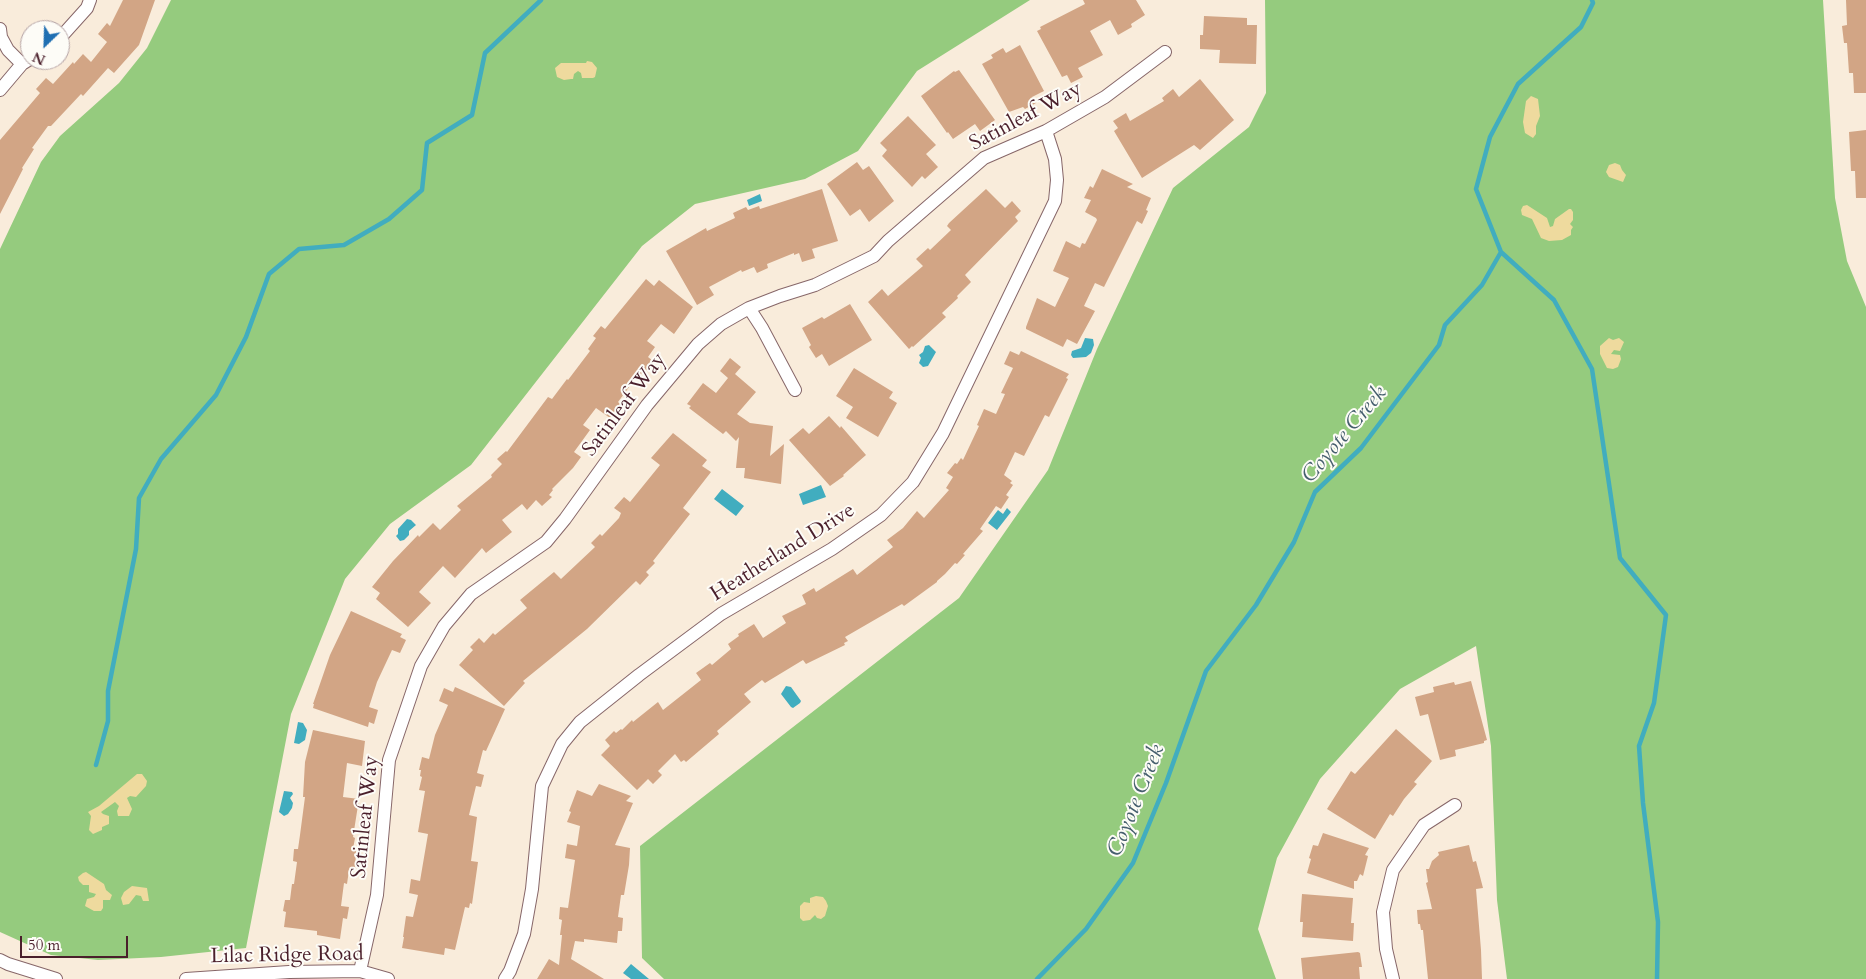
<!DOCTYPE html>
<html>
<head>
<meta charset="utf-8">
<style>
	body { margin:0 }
	#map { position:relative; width:1866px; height:979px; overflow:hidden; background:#f9ecdb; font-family:Cardo,serif }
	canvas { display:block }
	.north { position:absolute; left:20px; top:20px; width:50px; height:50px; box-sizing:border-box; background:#fdfcf7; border:1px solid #b5a4a5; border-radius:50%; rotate:204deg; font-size:14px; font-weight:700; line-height:20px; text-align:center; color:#4a1f2b }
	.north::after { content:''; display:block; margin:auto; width:18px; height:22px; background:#1f6fb2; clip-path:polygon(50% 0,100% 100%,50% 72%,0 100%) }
	.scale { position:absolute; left:20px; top:936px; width:108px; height:22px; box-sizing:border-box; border:2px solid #4a1f2b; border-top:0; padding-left:6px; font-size:15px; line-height:18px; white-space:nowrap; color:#4a1f2b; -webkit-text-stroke:4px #fdfcf7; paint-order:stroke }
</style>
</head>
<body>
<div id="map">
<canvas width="1866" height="979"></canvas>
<div class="north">N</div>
<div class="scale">50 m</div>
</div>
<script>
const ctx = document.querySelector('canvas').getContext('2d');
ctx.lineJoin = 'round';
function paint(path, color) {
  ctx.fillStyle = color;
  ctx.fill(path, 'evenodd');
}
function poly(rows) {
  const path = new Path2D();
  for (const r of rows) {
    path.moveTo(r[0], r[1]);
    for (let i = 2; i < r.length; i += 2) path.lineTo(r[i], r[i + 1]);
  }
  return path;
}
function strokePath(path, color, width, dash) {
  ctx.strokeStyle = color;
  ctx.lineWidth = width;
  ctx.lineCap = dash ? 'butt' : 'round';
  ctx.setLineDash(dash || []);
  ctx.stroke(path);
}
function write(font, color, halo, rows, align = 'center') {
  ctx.font = font + ' Cardo,serif';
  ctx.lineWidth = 4;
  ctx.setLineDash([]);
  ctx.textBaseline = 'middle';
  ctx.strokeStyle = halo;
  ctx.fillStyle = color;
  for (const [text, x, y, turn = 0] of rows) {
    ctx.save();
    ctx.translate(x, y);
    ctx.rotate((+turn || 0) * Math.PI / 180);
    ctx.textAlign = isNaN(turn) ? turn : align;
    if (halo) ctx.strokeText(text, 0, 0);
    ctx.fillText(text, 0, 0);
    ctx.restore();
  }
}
paint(poly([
	[171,0,1030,0,917,71,858,151,805,179,695,204,642,246,471,465,390,524,345,579,291,714,246,948,161,957,98,960,51,955,0,932,0,249,41,162,60,136,119,83,147,48],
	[1265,0,1823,0,1835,198,1847,261,1866,307,1866,979,1507,979,1497,900,1491,746,1476,646,1400,689,1320,779,1277,858,1258,929,1276,979,664,979,642,958,640,846,959,598,1048,470,1097,349,1173,188,1249,127,1266,93]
]), '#95cb7e');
paint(poly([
	[587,61,592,62,597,68,595,77,593,78,582,78,581,73,578,71,574,74,573,79,571,79,564,80,557,77,555,68,561,63,586,63],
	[1531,96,1538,99,1540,116,1536,126,1536,134,1533,138,1525,133,1523,122,1526,101],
	[1615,163,1620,165,1622,170,1626,175,1623,182,1609,177,1606,172,1609,165],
	[1527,205,1547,218,1550,227,1553,226,1555,219,1569,209,1571,209,1573,212,1573,220,1570,224,1573,227,1571,230,1571,235,1562,240,1549,241,1541,238,1532,219,1522,215,1521,210,1523,206],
	[1609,338,1613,340,1619,338,1624,342,1620,351,1614,350,1611,354,1620,355,1621,359,1618,367,1613,369,1607,368,1600,354,1600,346],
	[137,774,142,774,147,781,146,786,136,797,130,796,127,798,132,809,129,816,118,816,117,811,119,806,115,802,101,812,103,814,109,816,109,824,102,827,102,830,93,834,89,830,91,816,88,812,99,806],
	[86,872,104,884,106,890,112,895,110,900,103,900,103,908,101,911,94,911,85,906,87,899,94,897,96,894,89,892,89,885,83,885,79,881,78,877,83,873],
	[132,886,147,888,149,901,143,901,141,896,136,895,129,904,123,905,121,898,124,892],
	[816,896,823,897,826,901,828,906,825,916,821,919,817,918,815,915,810,920,803,921,800,918,800,906,804,902,810,903,810,898]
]), '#eeda9e');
paint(poly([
	[760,194,762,201,749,206,747,200],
	[1085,338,1093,339,1094,345,1091,353,1086,357,1073,358,1071,355,1072,351,1081,348],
	[929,345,936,352,928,366,923,367,919,363,921,358,919,355,923,352,925,346],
	[821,485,826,497,803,505,799,494],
	[722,489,744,506,736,516,714,499],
	[1007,508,1011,512,997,530,988,523,998,510,1003,514],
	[407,519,411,520,416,525,409,531,409,535,404,540,400,541,396,536,398,534,398,529],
	[786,686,791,687,801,701,800,703,793,708,791,707,781,694],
	[298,722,303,723,307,730,305,740,299,744,294,743],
	[284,791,292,792,293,794,290,798,293,803,292,808,288,814,284,816,279,812],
	[631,964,649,979,631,979,623,973]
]), '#41adbf');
strokePath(poly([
	[1592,0,1593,3,1581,27,1518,84,1490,137,1476,189,1501,252,1554,300,1592,369,1620,558,1666,615,1654,703,1639,746,1643,803,1658,922,1657,979],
	[96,765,108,721,108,691,136,549,139,498,161,459,216,395,246,337,269,274,299,249,344,245,389,219,422,190,427,143,472,115,485,53,541,0],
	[1037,979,1086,929,1133,863,1166,783,1206,671,1256,605,1294,542,1315,492,1361,448,1439,345,1445,325,1482,285,1501,252]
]), '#41adbf', 4.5);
paint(poly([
	[123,0,155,0,139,45,114,73,108,68,83,96,81,94,51,126,48,126,32,148,34,149,22,168,23,169,0,214,0,140,40,93,36,89,46,78,53,84,73,62,74,64,83,54,91,62,107,42,98,34,107,23,110,26],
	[1083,0,1136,0,1145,15,1131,24,1132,27,1118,35,1110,20,1090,31,1103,55,1078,68,1083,77,1071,83,1067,75,1062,77,1037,31,1041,29,1040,27,1085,4],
	[1846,0,1866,0,1866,93,1854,93,1853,73,1849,73,1847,43,1844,43,1842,26,1847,25],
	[1204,16,1247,18,1247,25,1257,25,1256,64,1219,63,1220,50,1200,49,1200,35,1203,35],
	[1020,45,1044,91,1032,97,1036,103,1025,109,1023,107,1009,112,982,64,993,58,991,55,1003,48,1006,53],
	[959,70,995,120,980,131,975,124,953,139,948,132,947,133,921,96,954,71,955,72],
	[1200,79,1234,120,1200,150,1194,145,1142,178,1114,131,1118,128,1113,121,1126,113,1130,121,1164,101,1162,98,1173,89,1179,97],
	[908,116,936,145,926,154,938,167,925,179,922,176,912,187,882,156,887,150,880,143],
	[1866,130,1866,198,1856,198,1855,171,1851,171,1849,132],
	[857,162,863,170,869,166,894,201,869,222,860,209,850,216,827,184],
	[1102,169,1133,184,1127,187,1151,198,1146,210,1148,211,1142,224,1137,221,1104,287,1095,283,1084,306,1095,311,1077,344,1067,339,1063,347,1026,329,1026,327,1037,298,1055,307,1069,278,1053,271,1066,241,1080,248,1082,243,1085,244,1097,220,1096,218,1085,212,1091,200,1084,198,1090,186,1093,188],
	[822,189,838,241,812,249,815,258,802,262,799,253,794,255,794,253,767,264,768,268,757,273,754,267,742,272,741,270,709,287,714,295,697,305,666,251,706,228,707,231,735,218,733,213,746,207,748,210,759,206,760,209],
	[986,189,1005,208,1012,201,1021,211,1015,217,1018,221,965,275,971,282,957,296,958,298,942,313,946,317,913,347,912,346,909,349,868,302,882,289,888,296,923,266,916,259,928,248,930,250,951,230,947,226,949,223],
	[646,279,654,286,659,280,693,307,684,320,674,334,661,324,647,341,655,347,648,357,653,361,645,372,643,371,640,376,638,375,618,402,620,404,610,418,596,408,583,425,590,430,574,452,581,457,573,468,552,489,553,490,549,495,552,497,542,506,536,500,527,510,522,504,502,520,512,532,486,553,482,548,455,578,443,566,419,592,431,603,408,627,376,599,380,593,372,587,393,561,418,535,419,537,433,523,440,530,461,510,457,506,492,477,491,475,502,464,497,459,506,451,507,452,548,397,552,399,567,379,568,380,590,351,588,349,596,338,593,336,601,326,605,329],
	[850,304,872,340,829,366,822,354,816,358,809,347,811,345,802,328,822,317,824,319],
	[1010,351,1019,355,1021,351,1044,362,1069,374,1066,378,1068,379,1049,417,1045,415,1024,456,1015,452,1004,475,1012,481,1010,483,1013,485,1006,495,1009,497,1001,509,996,506,980,529,983,531,963,554,965,555,957,564,955,563,945,574,937,581,937,582,904,606,902,604,845,637,848,641,844,643,845,645,806,664,803,660,765,683,762,680,744,694,751,702,717,731,719,734,686,762,684,760,681,762,675,754,658,771,662,775,653,784,648,779,637,790,601,755,610,746,605,740,614,731,616,733,621,729,622,730,632,720,633,722,658,702,663,710,701,680,696,673,710,663,712,665,731,649,728,644,739,636,738,634,754,624,763,638,786,623,782,616,806,604,802,595,814,588,816,592,853,569,857,575,893,547,887,540,903,528,917,511,924,518,949,490,946,488,953,477,947,473,955,463,957,464,961,458,963,460,979,426,977,425,984,409,996,414,1005,394,1001,393,1013,368,1004,364],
	[730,358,741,367,735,374,756,392,737,414,750,423,773,426,770,456,784,444,781,484,744,478,745,468,736,468,739,437,736,441,726,431,723,434,689,408,691,406,687,404,703,383,716,393,728,378,720,371],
	[854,368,893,392,889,398,897,403,878,437,846,418,853,407,836,396],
	[829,416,840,428,841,426,866,455,843,475,844,476,830,486,789,440,803,428,809,434],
	[673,433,707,460,702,466,711,472,683,508,690,514,653,561,655,563,646,572,649,575,640,585,636,581,587,629,523,681,525,683,504,706,459,665,473,650,470,647,479,638,484,643,493,633,495,635,527,608,520,600,554,572,561,579,595,547,591,543,600,534,602,536,619,518,621,513,614,508,624,497,630,502,660,465,651,458],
	[351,611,402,634,400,637,406,640,400,653,392,650,377,682,369,707,378,710,374,724,369,722,368,727,313,708,314,704,313,704,330,655],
	[1471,681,1487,740,1484,741,1484,743,1455,750,1456,756,1440,760,1428,714,1420,716,1415,697,1434,692,1433,687,1454,682,1455,685],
	[455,687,505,709,486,751,483,750,477,773,484,775,481,787,476,786,469,815,477,817,471,861,478,862,472,904,470,903,469,908,465,907,455,950,445,948,444,955,402,948,404,937,403,937,406,916,413,917,418,895,409,893,411,879,420,881,428,834,418,832,425,791,419,790,422,777,420,776,421,770,419,770,422,757,429,759,435,735,448,705,439,701,444,688,453,692],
	[1396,729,1432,761,1414,782,1417,784,1404,799,1393,816,1390,814,1375,839,1327,809,1351,771,1355,774],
	[313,730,365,741,362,766,347,763,343,797,359,799,353,837,355,838,353,849,356,850,355,871,349,870,347,884,344,883,341,906,349,907,347,919,343,918,340,939,317,935,317,931,284,927,286,912,283,911,285,900,290,900,292,884,294,884,297,862,293,861,294,849,298,849,300,835,305,797,303,797,305,762],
	[599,784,631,796,626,801,633,803,615,845,630,848,629,865,624,895,621,895,618,917,623,918,622,931,618,931,617,943,584,939,584,942,575,941,571,959,604,979,537,979,549,959,559,965,562,935,560,935,562,920,559,919,560,907,568,908,575,860,565,858,567,844,577,846,580,826,567,822,571,812,569,811,577,790,592,796],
	[1323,833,1369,848,1365,855,1368,856,1363,876,1360,874,1357,881,1354,881,1354,889,1307,873,1311,859,1309,858,1313,845,1318,846],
	[1469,845,1473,862,1476,861,1483,888,1476,889,1481,950,1482,979,1428,979,1423,930,1421,930,1420,924,1418,924,1417,910,1432,909,1426,883,1428,882,1426,869,1429,869,1432,861,1439,855,1438,852],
	[1302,894,1353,898,1351,923,1354,923,1353,941,1302,937,1303,922,1300,922],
	[1358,952,1360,953,1362,967,1359,967,1360,979,1303,979,1301,958]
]), '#d2a585');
const minor = poly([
	[0,29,1,37,8,50,22,64],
	[60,38,87,8,90,0],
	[0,90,22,64,30,59],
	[749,308,762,328,795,390],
	[0,960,8,964,56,979],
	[360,971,377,895,389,760,421,666,444,626,471,594,546,542,565,519,647,405,698,344,721,324,749,308,780,296,815,285,874,256,888,241,984,158,1046,131,1105,97,1165,52],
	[186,979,289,972,360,971,388,979],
	[505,979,510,971,524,934,532,889,542,786,562,744,580,722,639,675,721,614,832,549,881,515,913,482,943,433,1055,201,1057,180,1055,159,1046,131],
	[1393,979,1386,949,1383,912,1393,870,1424,825,1455,805]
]);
strokePath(minor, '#876769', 14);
strokePath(minor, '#fff', 12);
write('21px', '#4a1f2b', '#fdfcf7', [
	["Satinleaf Way",1026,117,-28],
	["Satinleaf Way",625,405,-53],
	["Heatherland Drive",783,553,-32],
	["Satinleaf Way",366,817,-84],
	["Lilac Ridge Road",287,956,-1]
]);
write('italic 22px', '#465f6e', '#fdfcf7', [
	["Coyote Creek",1345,435,-50],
	["Coyote Creek",1137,801,-68]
]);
</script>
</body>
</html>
